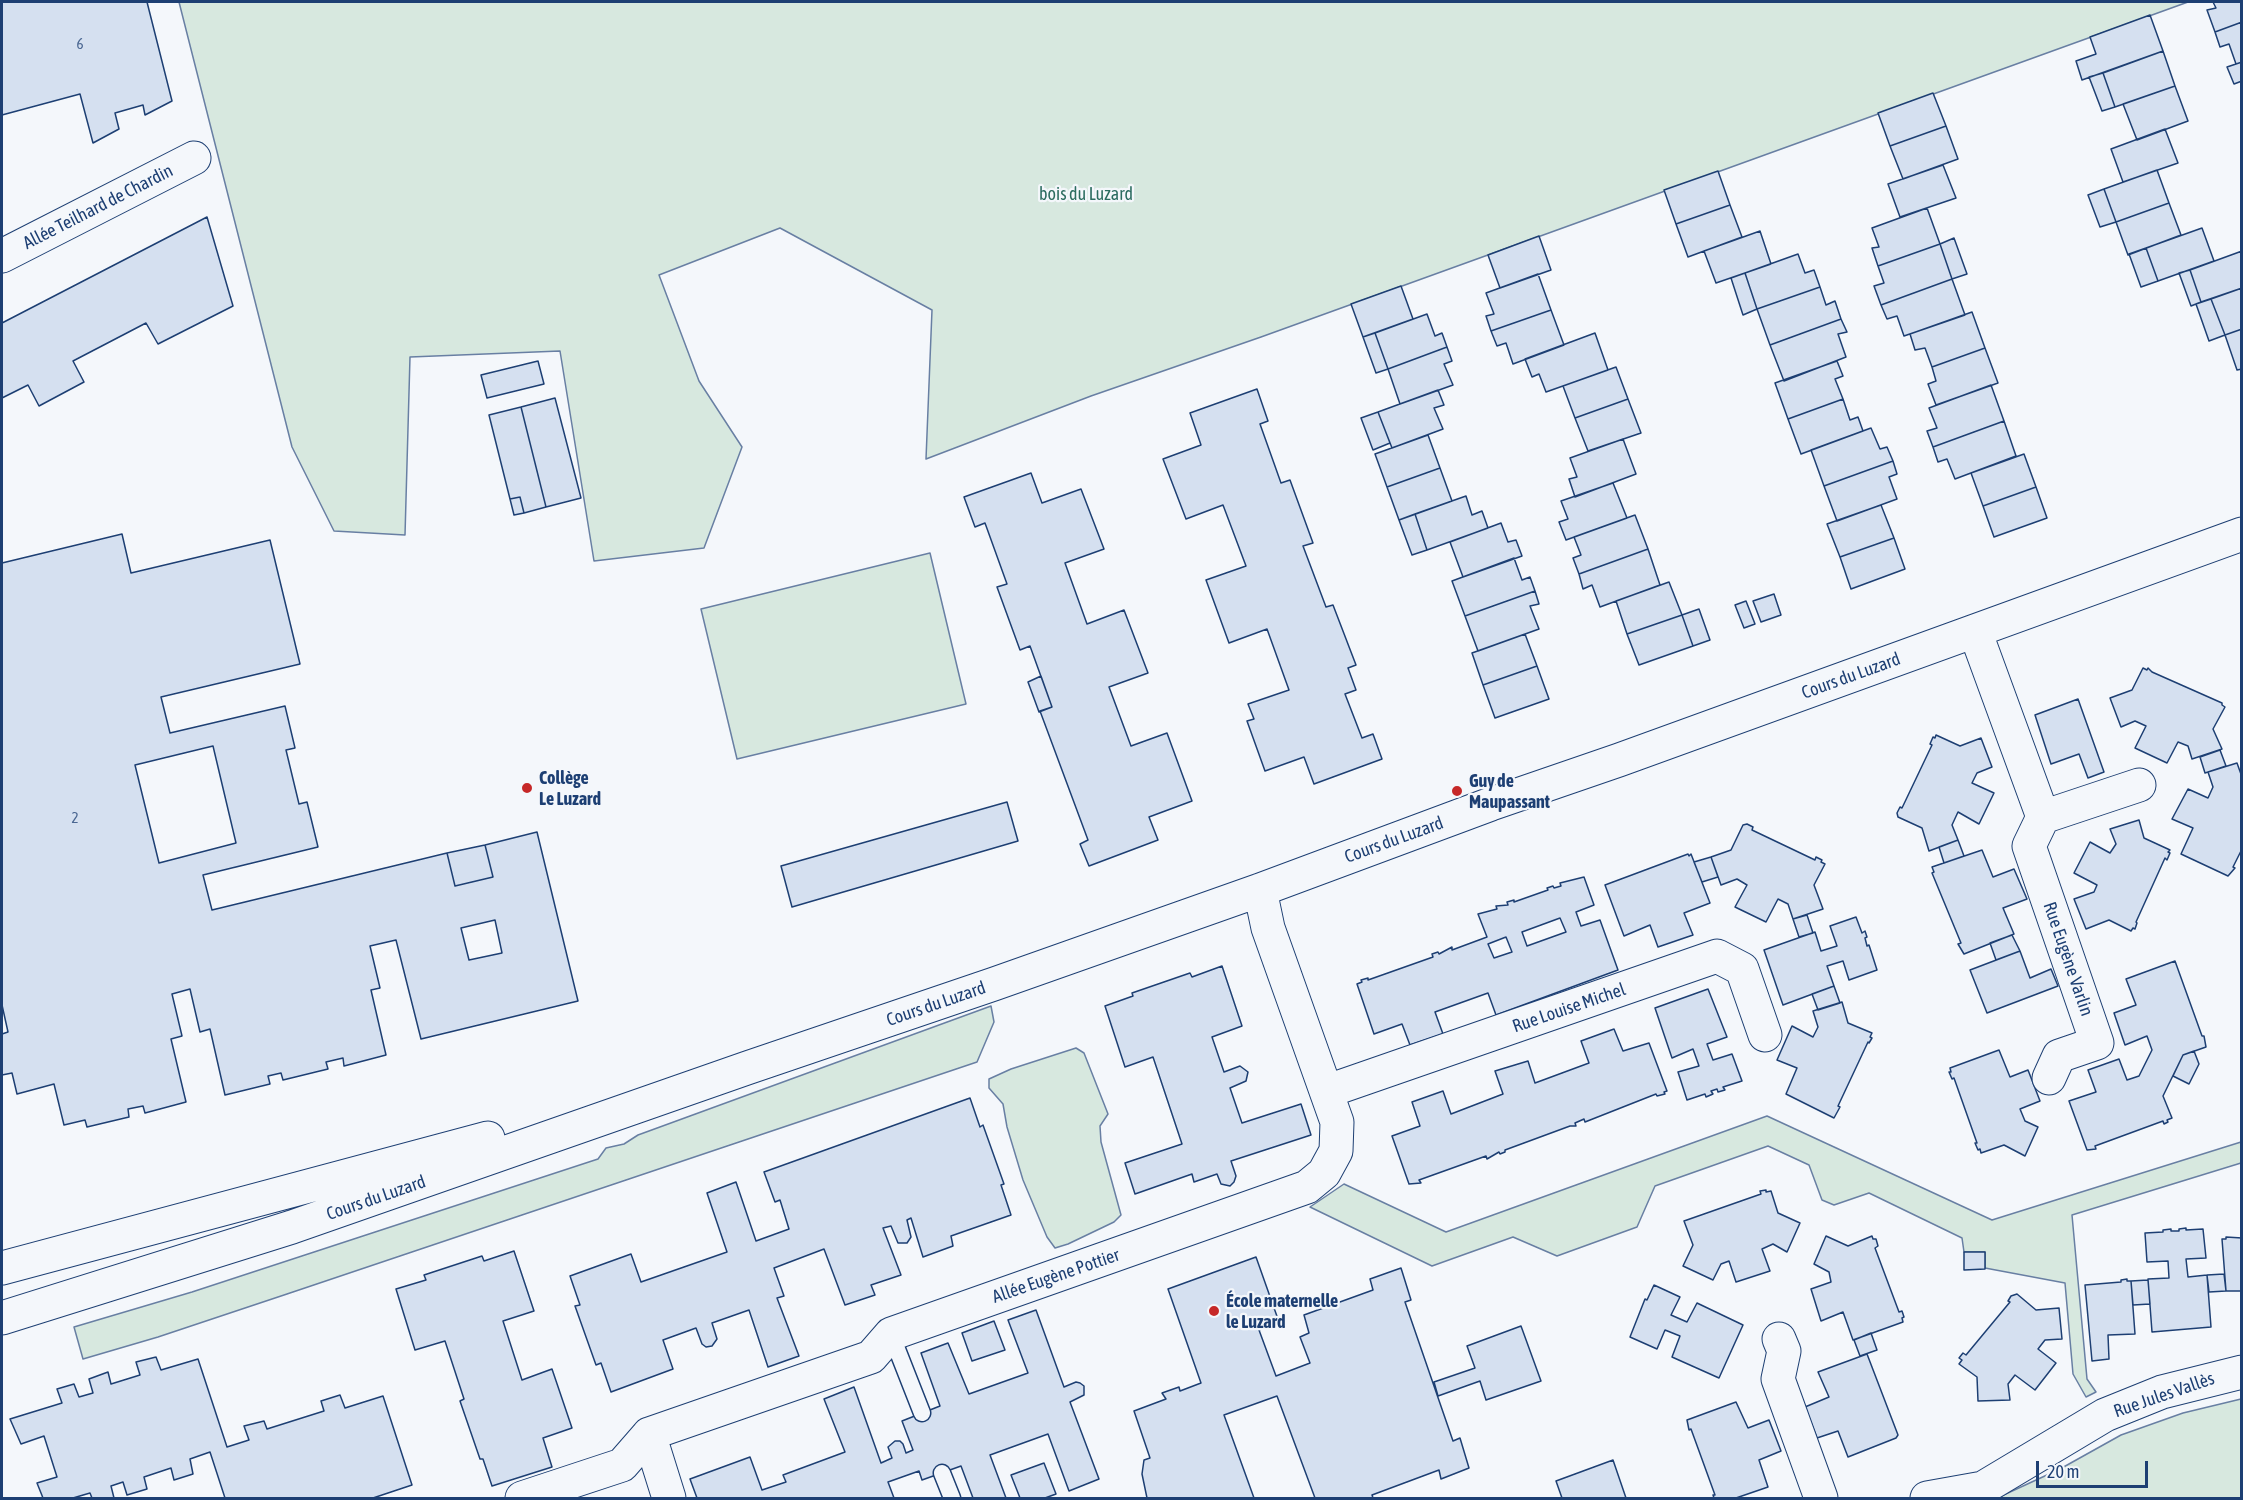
<!DOCTYPE html>
<html>
<head>
<meta charset="utf-8">
<style>
	body { margin:0 }
	#map { position:relative; width:2243px; height:1500px; overflow:hidden; background:#f4f7fb; font-family:"Asap Condensed",sans-serif }
	canvas { display:block }
	.frame { position:absolute; inset:0; border:3px solid #1d3f73; pointer-events:none }
	.scale { position:absolute; left:2036px; top:1461px; width:112px; height:27px; box-sizing:border-box; border:3px solid #1d3f73; border-top:0; padding-left:8px; font-size:18px; line-height:21px; white-space:nowrap; color:#1d3f73; -webkit-text-stroke:4px #f4f7fb; paint-order:stroke }
</style>
</head>
<body>
<div id="map">
<canvas width="2243" height="1500"></canvas>
<div class="frame"></div>
<div class="scale">20 m</div>
</div>
<script>
const ctx = document.querySelector('canvas').getContext('2d');
ctx.lineJoin = 'round';
function paint(path, color) {
  ctx.fillStyle = color;
  ctx.fill(path, 'evenodd');
}
function poly(rows) {
  const path = new Path2D();
  for (const r of rows) {
    path.moveTo(r[0], r[1]);
    for (let i = 2; i < r.length; i += 2) path.lineTo(r[i], r[i + 1]);
  }
  return path;
}
function strokePath(path, color, width, dash) {
  ctx.strokeStyle = color;
  ctx.lineWidth = width;
  ctx.lineCap = dash ? 'butt' : 'round';
  ctx.setLineDash(dash || []);
  ctx.stroke(path);
}
function write(font, color, halo, rows, align = 'center') {
  ctx.font = font + ' "Asap Condensed",sans-serif';
  ctx.lineWidth = 4.5;
  ctx.setLineDash([]);
  ctx.textBaseline = 'middle';
  ctx.strokeStyle = halo;
  ctx.fillStyle = color;
  for (const [text, x, y, turn = 0] of rows) {
    ctx.save();
    ctx.translate(x, y);
    ctx.rotate((+turn || 0) * Math.PI / 180);
    ctx.textAlign = isNaN(turn) ? turn : align;
    if (halo) ctx.strokeText(text, 0, 0);
    ctx.fillText(text, 0, 0);
    ctx.restore();
  }
}
const green = poly([
	[179,2,2188,2,1261,337,1091,396,926,459,932,310,780,228,659,275,699,381,742,447,704,548,594,561,560,351,410,357,405,535,334,531,292,447,179,2],
	[930,553,966,704,737,759,701,609,930,553],
	[991,1006,994,1022,977,1062,287,1294,158,1337,83,1359,74,1327,192,1292,598,1159,606,1148,624,1144,638,1135,991,1006],
	[1076,1048,1084,1053,1108,1114,1100,1126,1101,1142,1121,1215,1114,1222,1068,1244,1055,1248,1047,1237,1023,1180,1007,1127,1003,1104,989,1088,989,1079,1011,1069,1076,1048],
	[1767,1116,1992,1220,2241,1142,2241,1163,2072,1215,2087,1379,2096,1392,2086,1397,2073,1374,2065,1283,1985,1268,1985,1252,1964,1252,1962,1238,1869,1193,1834,1205,1822,1200,1809,1165,1768,1146,1655,1186,1637,1227,1557,1256,1513,1237,1432,1266,1310,1207,1344,1184,1446,1232,1767,1116],
	[2241,1399,2241,1498,1997,1498,2060,1469,2121,1435,2183,1413,2241,1399]
]);
paint(green, '#d7e8df');
strokePath(green, '#687fa3', 1.5);
const building = poly([
	[2,2,147,2,172,101,145,115,143,105,115,113,119,129,93,143,80,94,2,115,2,2],
	[2213,2,2242,2,2242,22,2215,32,2207,10,2216,8,2213,2],
	[2150,15,2163,51,2082,80,2076,61,2096,54,2090,37,2150,15],
	[2242,22,2242,62,2236,64,2229,44,2220,47,2215,32,2242,22],
	[2163,51,2175,86,2115,107,2103,73,2163,51],
	[2242,62,2242,81,2234,84,2227,67,2242,62],
	[2103,73,2115,107,2102,111,2089,77,2103,73],
	[2175,86,2188,121,2137,140,2123,104,2175,86],
	[1933,93,1946,126,1890,146,1878,113,1933,93],
	[1946,126,1958,159,1903,179,1890,146,1946,126],
	[2165,129,2178,163,2123,182,2111,149,2165,129],
	[1943,165,1956,198,1900,217,1888,184,1943,165],
	[2157,170,2169,203,2116,222,2104,189,2157,170],
	[1718,171,1730,205,1676,224,1664,190,1718,171],
	[2104,189,2116,222,2100,227,2088,195,2104,189],
	[2169,203,2181,235,2128,255,2116,222,2169,203],
	[1730,205,1742,237,1688,257,1676,224,1730,205],
	[1927,208,1940,244,1878,266,1872,248,1879,247,1872,228,1927,208],
	[207,217,233,306,158,344,146,323,73,361,84,382,39,406,28,385,2,398,2,323,207,217],
	[2202,228,2214,261,2158,281,2146,248,2202,228],
	[1760,231,1771,264,1716,283,1704,251,1760,231],
	[1539,236,1551,270,1500,288,1488,255,1539,236],
	[1954,238,1967,274,1952,279,1940,244,1954,238],
	[1940,244,1952,279,1881,305,1874,286,1884,283,1878,266,1940,244],
	[2146,248,2158,281,2141,287,2129,254,2146,248],
	[2242,251,2242,288,2201,302,2190,270,2242,251],
	[1798,254,1805,273,1814,270,1820,287,1757,309,1745,273,1798,254],
	[2190,270,2201,302,2191,306,2179,273,2190,270],
	[1745,273,1757,309,1743,315,1731,278,1745,273],
	[1538,274,1551,310,1491,331,1486,316,1494,314,1486,293,1538,274],
	[1952,279,1965,315,1904,336,1897,316,1887,319,1881,305,1952,279],
	[1401,286,1413,319,1363,337,1351,304,1401,286],
	[1820,287,1826,305,1835,301,1841,319,1770,345,1757,309,1820,287],
	[2242,288,2242,329,2225,335,2211,299,2242,288],
	[2211,299,2225,335,2209,341,2196,304,2211,299],
	[1551,310,1564,345,1513,364,1506,343,1497,346,1491,331,1551,310],
	[1972,312,1985,348,1932,367,1925,348,1915,350,1910,334,1972,312],
	[1427,314,1435,336,1442,333,1447,347,1388,369,1375,333,1427,314],
	[1841,319,1847,332,1838,334,1846,357,1784,381,1770,345,1841,319],
	[2242,329,2242,369,2237,370,2225,335,2242,329],
	[1375,333,1388,369,1376,373,1363,337,1375,333],
	[1595,333,1608,370,1546,392,1539,374,1532,377,1525,359,1595,333],
	[1447,347,1452,361,1444,364,1453,385,1400,404,1388,369,1447,347],
	[1985,348,1998,383,1936,405,1928,384,1936,381,1932,367,1985,348],
	[538,361,544,384,487,398,481,375,538,361],
	[1837,361,1843,376,1835,379,1843,399,1788,419,1775,383,1837,361],
	[1616,367,1628,399,1575,418,1563,386,1616,367],
	[1991,385,2004,421,1933,447,1927,431,1937,428,1929,408,1991,385],
	[1257,389,1268,421,1260,424,1281,483,1290,480,1313,543,1303,546,1326,607,1333,605,1356,665,1348,668,1356,690,1345,694,1362,738,1373,734,1382,759,1314,784,1304,757,1265,771,1247,721,1254,719,1248,704,1289,690,1267,629,1229,643,1206,580,1246,566,1223,505,1186,519,1163,459,1201,445,1190,413,1257,389],
	[1438,390,1444,405,1434,408,1443,429,1392,448,1378,412,1438,390],
	[555,398,581,498,546,507,521,407,555,398],
	[1628,399,1641,433,1588,451,1575,418,1628,399],
	[1843,399,1850,420,1858,417,1863,431,1801,454,1788,419,1843,399],
	[521,407,546,507,524,513,520,497,510,499,489,415,521,407],
	[1378,412,1390,443,1373,450,1361,418,1378,412],
	[2004,421,2016,456,1955,479,1947,459,1938,462,1933,447,2004,421],
	[1871,428,1880,449,1887,447,1893,461,1824,486,1811,450,1871,428],
	[1428,435,1440,468,1387,487,1375,454,1428,435],
	[1623,439,1636,474,1575,497,1569,479,1577,477,1570,458,1623,439],
	[2024,454,2036,487,1983,506,1971,473,2024,454],
	[1893,461,1897,474,1889,477,1897,499,1837,521,1824,486,1893,461],
	[1440,468,1452,501,1399,520,1387,487,1440,468],
	[1031,473,1042,503,1081,489,1104,549,1065,563,1087,624,1124,610,1148,673,1109,687,1131,746,1167,733,1192,801,1149,817,1158,840,1089,866,1080,844,1088,840,1040,711,1052,707,1030,646,1020,650,997,587,1007,584,985,523,975,527,964,497,1031,473],
	[1613,483,1627,518,1566,540,1559,522,1568,519,1561,501,1613,483],
	[2036,487,2047,518,1994,537,1983,506,2036,487],
	[1466,496,1472,515,1482,511,1488,528,1427,550,1415,514,1466,496],
	[520,497,524,513,514,515,510,499,520,497],
	[1881,505,1894,538,1840,557,1827,524,1881,505],
	[1415,514,1427,550,1412,555,1399,520,1415,514],
	[1635,515,1648,549,1579,574,1573,558,1581,555,1574,537,1635,515],
	[1501,523,1508,542,1516,540,1522,556,1463,577,1450,542,1501,523],
	[122,534,131,573,270,540,300,664,161,697,170,733,285,706,295,748,286,750,299,804,307,802,318,847,203,875,212,910,447,853,455,886,493,877,485,845,537,832,578,1001,421,1039,396,940,370,946,380,988,371,990,386,1055,344,1066,343,1058,326,1062,328,1069,283,1080,281,1073,268,1076,270,1084,225,1095,210,1029,200,1032,190,989,172,994,182,1036,171,1039,186,1102,145,1113,143,1106,128,1109,129,1117,87,1127,85,1120,64,1125,54,1084,17,1094,12,1073,2,1075,2,1034,8,1032,2,1005,2,563,122,534],
	[213,746,236,843,159,863,135,765,213,746],
	[495,920,502,953,469,960,461,928,495,920],
	[1894,538,1905,569,1851,589,1840,557,1894,538],
	[1648,549,1660,585,1600,607,1592,585,1583,589,1579,574,1648,549],
	[1514,558,1522,580,1530,577,1535,591,1465,616,1452,581,1514,558],
	[1669,582,1682,615,1627,634,1616,601,1669,582],
	[1535,591,1539,604,1530,606,1539,629,1478,651,1465,616,1535,591],
	[1774,594,1781,615,1761,622,1753,601,1774,594],
	[1746,601,1755,624,1744,628,1735,605,1746,601],
	[1699,609,1710,640,1693,646,1682,615,1699,609],
	[1682,615,1693,646,1639,665,1627,634,1682,615],
	[1525,634,1537,666,1483,685,1472,653,1525,634],
	[1537,666,1549,699,1495,718,1483,685,1537,666],
	[2143,668,2147,670,2148,668,2152,672,2222,703,2222,705,2225,707,2213,729,2222,749,2192,759,2188,746,2178,742,2167,763,2135,748,2146,726,2135,721,2121,727,2110,698,2132,690,2143,668],
	[1041,676,1052,707,1039,712,1028,682,1041,676],
	[2078,699,2104,772,2088,778,2079,754,2051,764,2035,715,2078,699],
	[1936,735,1960,746,1981,738,1992,767,1977,773,1972,783,1994,793,1979,824,1958,812,1952,825,1958,840,1929,851,1922,828,1898,817,1897,813,1900,807,1902,808,1932,745,1930,744,1933,737,1935,738,1936,735],
	[2220,750,2226,766,2205,773,2200,757,2220,750],
	[2237,763,2242,777,2242,849,2233,867,2235,868,2228,876,2181,854,2193,828,2172,819,2188,789,2208,798,2213,787,2208,772,2237,763],
	[1007,802,1018,841,792,907,781,866,1007,802],
	[2139,820,2144,838,2170,850,2168,852,2170,853,2167,860,2165,858,2136,922,2137,923,2135,929,2133,928,2131,931,2109,920,2086,929,2074,899,2094,892,2097,885,2074,873,2090,842,2110,853,2116,844,2110,829,2139,820],
	[1747,824,1753,827,1752,830,1815,860,1816,857,1822,860,1821,862,1825,864,1814,885,1823,909,1793,919,1788,904,1778,899,1766,922,1735,907,1747,885,1737,879,1721,885,1711,857,1731,850,1743,825,1747,824],
	[1958,840,1964,856,1944,863,1939,847,1958,840],
	[485,845,493,877,455,886,447,853,485,845],
	[1982,850,1993,877,2014,869,2027,899,2003,908,2014,934,1964,954,1958,944,1961,943,1932,873,1934,872,1932,867,1982,850],
	[1688,854,1689,856,1691,854,1710,903,1684,913,1693,935,1658,947,1650,925,1624,936,1605,885,1688,854],
	[1711,857,1718,877,1702,882,1694,862,1711,857],
	[1584,877,1594,905,1576,912,1581,926,1600,920,1618,970,1496,1015,1488,993,1435,1012,1443,1034,1410,1045,1402,1024,1374,1034,1357,984,1362,982,1361,980,1368,978,1368,980,1433,957,1432,954,1438,952,1439,954,1452,947,1452,950,1487,937,1478,914,1497,909,1496,906,1508,905,1507,902,1514,900,1514,902,1548,890,1547,888,1553,886,1554,888,1561,886,1560,883,1584,877],
	[1560,918,1566,932,1527,946,1522,932,1560,918],
	[1506,937,1512,952,1494,958,1488,944,1506,937],
	[1807,915,1813,933,1799,937,1793,919,1807,915],
	[1856,917,1862,933,1865,931,1867,937,1865,938,1867,946,1869,945,1877,970,1849,980,1843,961,1827,966,1834,986,1783,1005,1764,950,1815,932,1821,951,1837,946,1830,926,1856,917],
	[2012,935,2020,951,1996,960,1990,943,2012,935],
	[2020,951,2030,978,2051,969,2058,986,1987,1013,1970,970,2020,951],
	[2175,961,2202,1036,2204,1036,2206,1047,2183,1055,2163,1096,2172,1118,2167,1120,2168,1122,2164,1124,2163,1121,2095,1146,2096,1149,2087,1150,2069,1101,2096,1092,2088,1070,2119,1059,2127,1080,2139,1076,2152,1050,2147,1036,2125,1045,2114,1013,2136,1005,2126,979,2175,961],
	[1222,966,1242,1026,1212,1037,1224,1072,1240,1066,1248,1072,1246,1081,1230,1088,1242,1123,1301,1104,1311,1135,1231,1161,1236,1176,1234,1182,1230,1186,1221,1184,1217,1174,1194,1182,1192,1174,1135,1194,1125,1163,1182,1144,1153,1057,1125,1067,1105,1006,1133,996,1132,993,1190,973,1192,977,1222,966],
	[1834,986,1840,1003,1818,1010,1812,994,1834,986],
	[1708,989,1727,1037,1707,1044,1713,1060,1732,1054,1742,1081,1723,1087,1725,1090,1718,1092,1717,1089,1711,1091,1713,1094,1706,1097,1705,1094,1687,1100,1678,1072,1699,1066,1693,1049,1672,1058,1655,1008,1708,989],
	[1842,1002,1848,1023,1872,1033,1870,1037,1872,1038,1869,1043,1868,1042,1838,1106,1840,1107,1834,1118,1786,1094,1797,1068,1777,1060,1792,1026,1813,1037,1818,1027,1813,1011,1842,1002],
	[1614,1029,1623,1051,1649,1043,1667,1091,1664,1092,1665,1094,1657,1096,1656,1094,1585,1122,1584,1119,1575,1123,1576,1126,1570,1126,1505,1150,1505,1152,1500,1154,1499,1152,1487,1159,1486,1156,1419,1180,1421,1183,1409,1184,1392,1136,1420,1126,1412,1102,1443,1091,1451,1114,1503,1094,1495,1071,1528,1061,1535,1083,1589,1063,1581,1041,1614,1029],
	[1999,1050,2010,1077,2028,1070,2040,1101,2020,1109,2025,1121,2038,1127,2025,1156,2004,1145,1981,1153,1980,1149,1978,1150,1975,1143,1977,1143,1954,1078,1952,1079,1949,1072,1951,1072,1950,1068,1999,1050],
	[2194,1051,2199,1064,2189,1084,2173,1076,2183,1055,2194,1051],
	[970,1098,980,1127,983,1125,1004,1184,1001,1185,1011,1215,951,1236,953,1246,923,1257,911,1218,907,1220,911,1237,907,1243,898,1243,891,1226,883,1228,901,1275,871,1285,875,1295,845,1305,824,1249,774,1268,784,1296,777,1298,799,1356,768,1367,749,1310,712,1323,717,1339,712,1346,706,1347,702,1344,696,1328,663,1340,673,1369,611,1392,601,1363,596,1365,575,1306,580,1305,570,1276,631,1254,641,1282,727,1252,707,1193,736,1182,756,1241,789,1229,780,1200,775,1202,764,1172,970,1098],
	[1766,1190,1766,1192,1771,1191,1778,1213,1800,1223,1787,1252,1773,1244,1762,1249,1770,1271,1736,1282,1729,1261,1721,1264,1713,1280,1683,1266,1693,1245,1684,1221,1761,1194,1760,1191,1766,1190],
	[2186,1228,2186,1230,2203,1229,2206,1258,2186,1259,2188,1277,2207,1275,2211,1327,2152,1332,2148,1279,2169,1278,2168,1261,2147,1262,2145,1233,2163,1232,2163,1230,2171,1229,2171,1231,2179,1231,2179,1229,2186,1228],
	[1826,1236,1848,1246,1872,1236,1873,1239,1876,1239,1878,1246,1875,1248,1899,1312,1902,1311,1904,1317,1902,1318,1903,1322,1853,1340,1843,1312,1821,1321,1811,1289,1831,1282,1829,1272,1814,1264,1826,1236],
	[2226,1237,2242,1238,2242,1291,2226,1291,2222,1239,2226,1239,2226,1237],
	[514,1251,534,1311,503,1321,522,1380,552,1369,572,1428,543,1438,552,1467,492,1486,483,1459,480,1459,460,1401,464,1399,445,1341,415,1350,396,1289,426,1280,424,1275,482,1256,484,1261,514,1251],
	[1964,1252,1985,1252,1985,1269,1964,1270,1964,1252],
	[1256,1257,1279,1322,1259,1330,1276,1376,1310,1363,1300,1337,1309,1333,1304,1315,1373,1290,1370,1279,1401,1268,1411,1300,1405,1302,1453,1441,1460,1438,1469,1468,1441,1479,1439,1470,1372,1495,1373,1498,1315,1498,1277,1396,1224,1415,1254,1498,1147,1498,1142,1474,1144,1460,1150,1458,1134,1411,1166,1399,1162,1393,1179,1387,1180,1391,1201,1383,1168,1289,1256,1257],
	[2224,1274,2226,1291,2209,1292,2207,1275,2224,1274],
	[2127,1279,2127,1281,2131,1281,2135,1334,2108,1335,2109,1359,2092,1361,2085,1285,2121,1282,2121,1280,2127,1279],
	[2148,1280,2150,1304,2133,1305,2131,1281,2148,1280],
	[1654,1285,1680,1297,1671,1315,1687,1322,1697,1303,1743,1325,1719,1378,1672,1357,1680,1336,1665,1330,1657,1349,1630,1337,1645,1299,1647,1300,1654,1285],
	[2017,1294,2036,1310,2059,1308,2062,1339,2045,1340,2038,1349,2056,1363,2035,1390,2015,1375,2008,1384,2010,1400,1978,1401,1977,1377,1959,1364,1962,1360,1959,1358,1963,1353,1966,1355,2010,1302,2008,1301,2011,1296,2017,1294],
	[1036,1310,1064,1387,1076,1382,1080,1383,1084,1386,1084,1395,1070,1402,1099,1479,1069,1491,1048,1434,990,1455,1006,1498,973,1498,961,1466,922,1480,919,1471,888,1482,894,1498,697,1498,690,1479,750,1457,762,1490,786,1482,783,1475,845,1452,824,1399,854,1387,881,1463,892,1458,888,1447,895,1441,900,1441,903,1444,906,1453,913,1450,902,1421,940,1406,921,1353,948,1343,969,1394,1028,1373,1008,1320,1036,1310],
	[994,1321,1005,1350,972,1361,962,1333,994,1321],
	[1521,1326,1541,1381,1486,1400,1480,1381,1438,1396,1434,1382,1475,1368,1467,1346,1521,1326],
	[1871,1333,1877,1350,1860,1356,1854,1340,1871,1333],
	[1867,1354,1898,1435,1896,1438,1848,1457,1838,1431,1817,1438,1805,1407,1829,1397,1818,1372,1867,1354],
	[156,1357,161,1370,198,1359,227,1447,249,1440,244,1426,264,1421,267,1429,324,1411,321,1401,340,1395,345,1408,383,1396,412,1485,373,1498,225,1498,210,1452,190,1459,193,1474,174,1480,171,1468,144,1477,147,1489,127,1495,123,1482,111,1486,114,1498,92,1498,90,1493,73,1498,43,1498,37,1483,57,1477,44,1436,21,1444,10,1419,62,1403,57,1389,74,1384,79,1397,93,1393,89,1379,108,1372,111,1384,140,1375,136,1362,156,1357],
	[1736,1402,1748,1428,1769,1420,1781,1451,1759,1460,1768,1487,1736,1498,1714,1498,1713,1495,1715,1495,1691,1429,1689,1430,1687,1420,1736,1402],
	[1613,1460,1626,1498,1562,1498,1556,1481,1613,1460],
	[1044,1463,1056,1494,1045,1498,1020,1498,1011,1475,1044,1463]
]);
paint(building, '#d5e0f0');
strokePath(building, '#1d3f73', 1.5);
const service = poly([
	[891,1334,922,1413],
	[942,1473,952,1498]
]);
const minor = poly([
	[2,256,194,158],
	[1975,631,2043,817,2029,846,2097,1043,2059,1056,2049,1078],
	[2043,817,2139,785],
	[1328,1091,1717,956,1742,969,1765,1035],
	[2,1268,488,1138],
	[2,1318,292,1227,747,1068,994,984,1260,890,1491,804,1619,760,2242,534],
	[1779,1339,1784,1351,1778,1379,1821,1498],
	[649,1434,669,1498],
	[522,1498,622,1465,649,1434,871,1357,891,1334,1307,1187,1324,1173,1336,1151,1337,1122,1268,928,1260,890],
	[1927,1498,1983,1488,2105,1415,2162,1392,2242,1372]
]);
strokePath(service, '#1d3f73', 19);
strokePath(minor, '#1d3f73', 35);
strokePath(service, '#f4f7fb', 16);
strokePath(minor, '#f4f7fb', 33);
for (const [x, y, r, color] of [
	[527,788,6,"#c62828"],
	[1457,791,6,"#c62828"],
	[1214,1311,6,"#c62828"]
]) {
  const dot = new Path2D();
  dot.arc(x, y, r, 0, 2 * Math.PI);
  ctx.fillStyle = color;
  ctx.fill(dot);
  strokePath(dot, '#f4f7fb', 2);
}
write('15px', '#4b6792', null, [
	["6",80,44],
	["2",75,818]
]);
write('18px', '#2c6c60', '#f4f7fb', [
	["bois du Luzard",1086,194]
]);
write('18px', '#1d3f73', '#f4f7fb', [
	["Allée Teilhard de Chardin",98,207,-27],
	["Cours du Luzard",1851,676,-20],
	["Cours du Luzard",1394,840,-20],
	["Rue Eugène Varlin",2068,959,71],
	["Cours du Luzard",936,1004,-19],
	["Rue Louise Michel",1569,1008,-19],
	["Cours du Luzard",376,1198,-19],
	["Allée Eugène Pottier",1056,1276,-19],
	["Rue Jules Vallès",2164,1395,-19]
]);
write('bold 18px', '#1d3f73', '#f4f7fb', [
	["Collège",539,778],
	["Le Luzard",539,799],
	["Guy de",1469,781],
	["Maupassant",1469,802],
	["École maternelle",1226,1301],
	["le Luzard",1226,1322]
], 'left');
</script>
</body>
</html>
